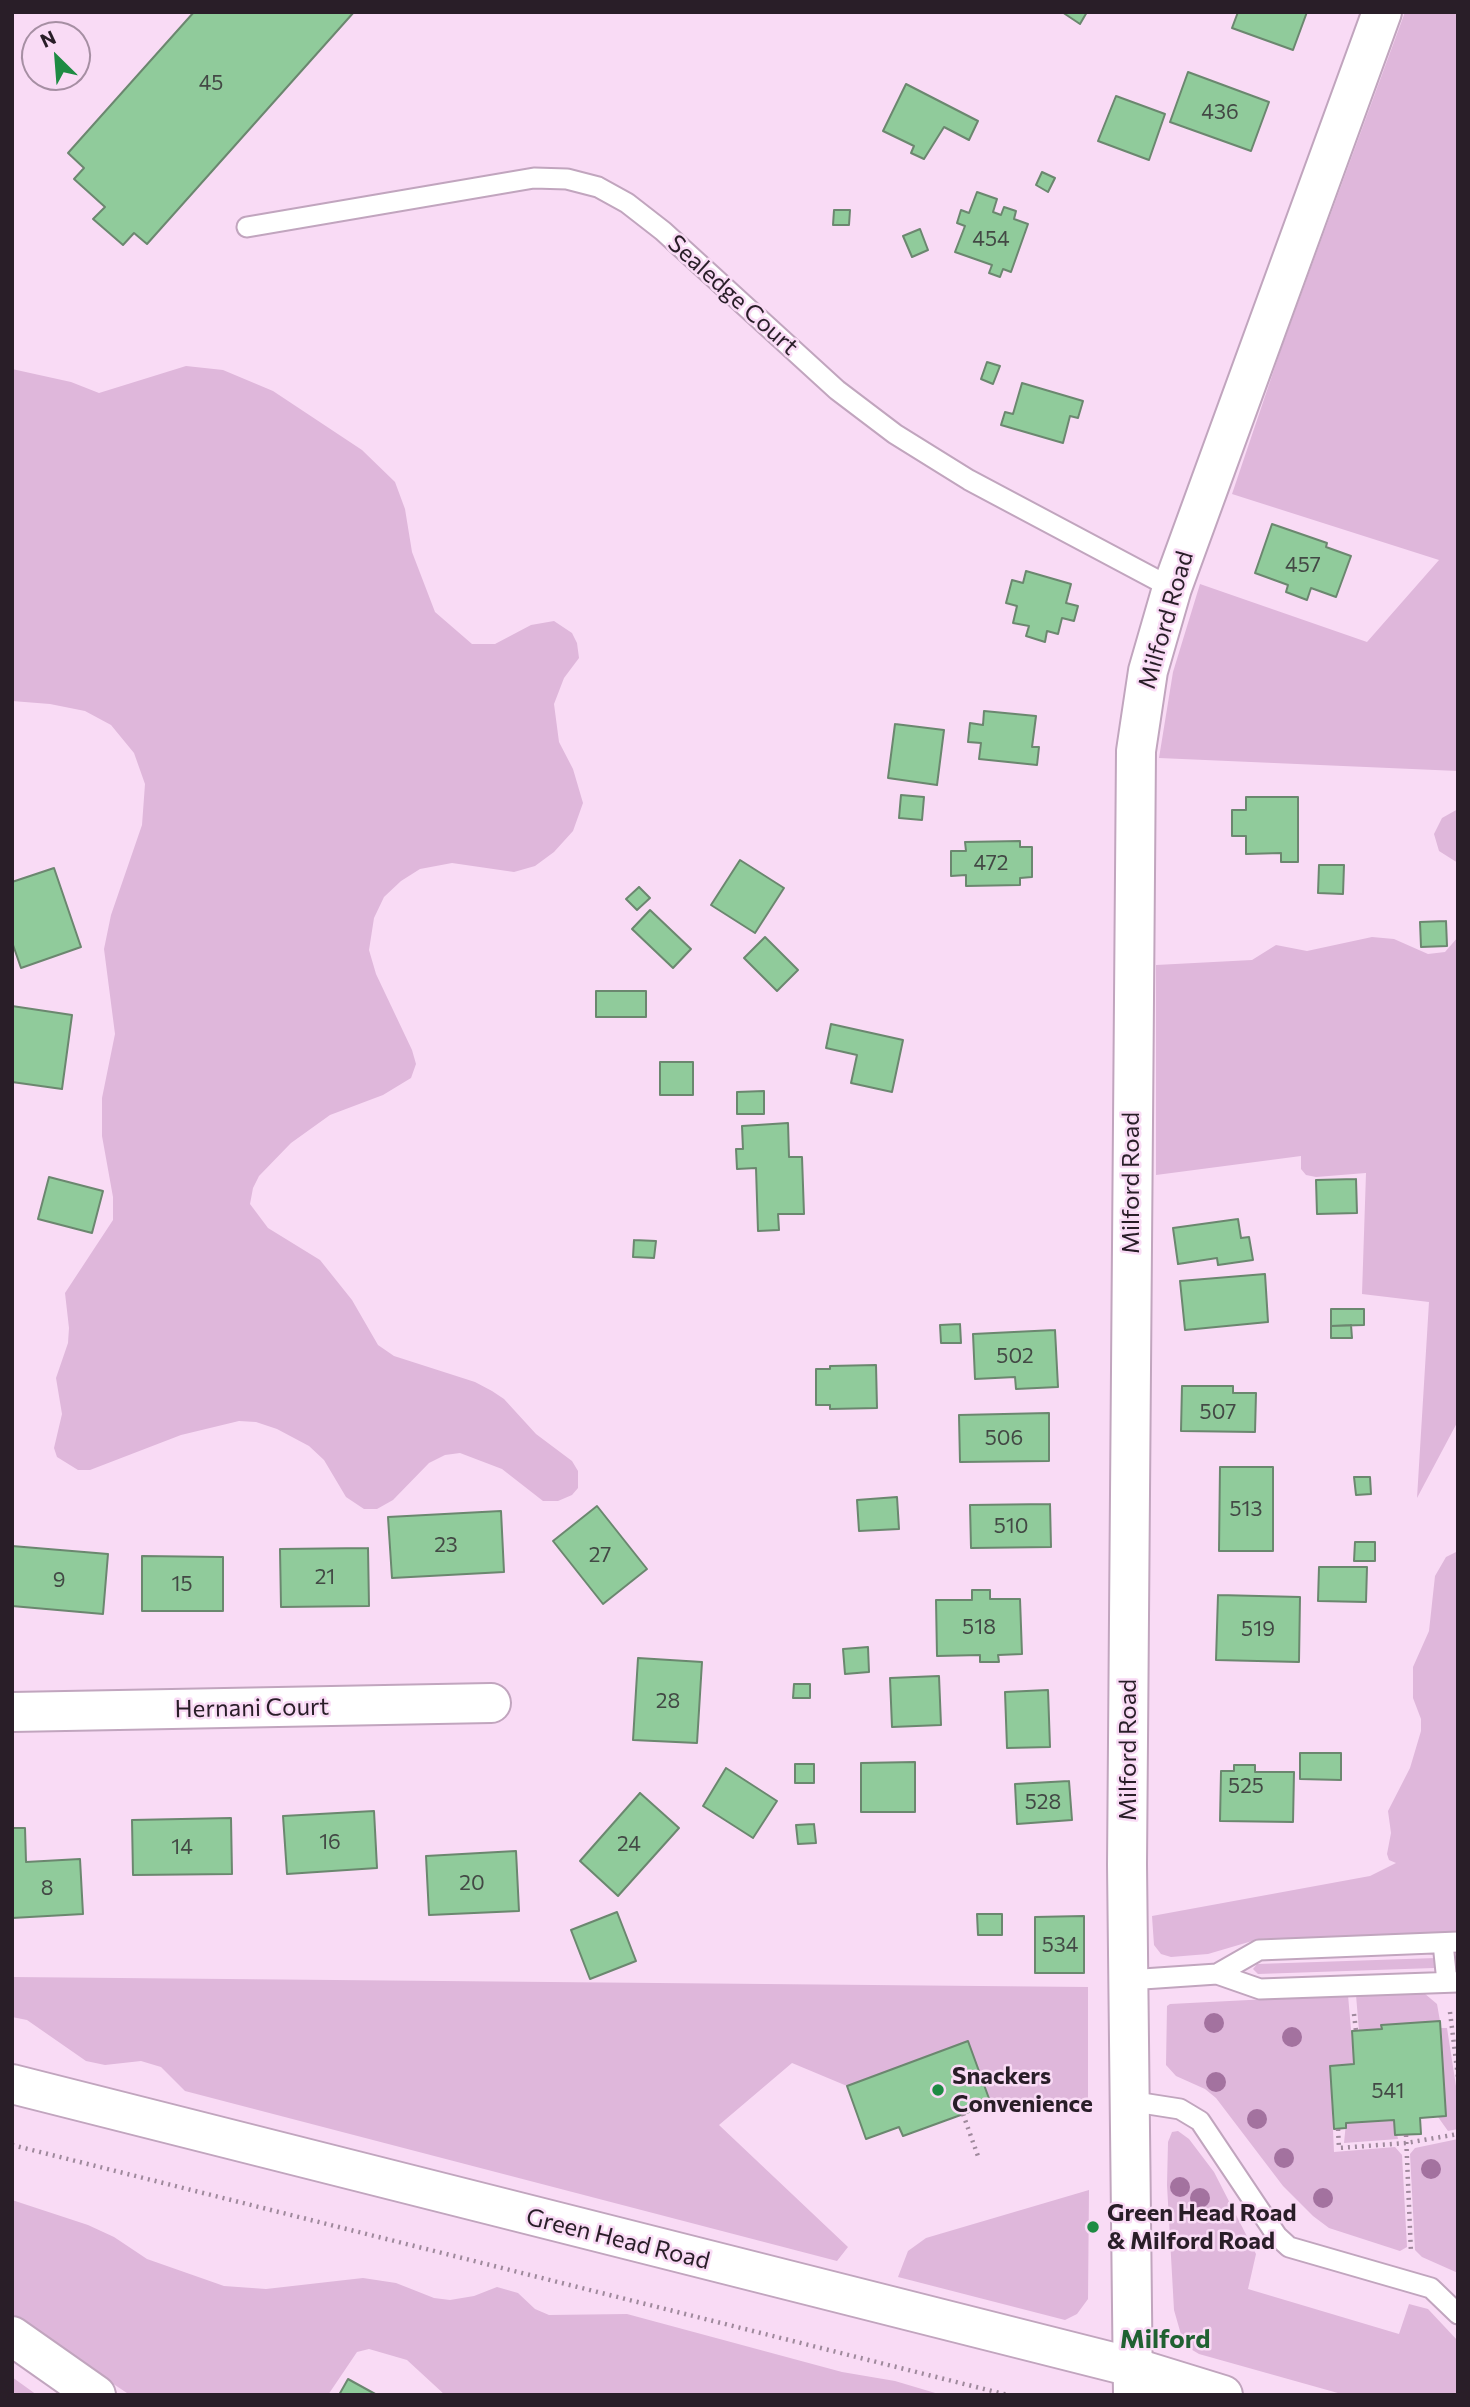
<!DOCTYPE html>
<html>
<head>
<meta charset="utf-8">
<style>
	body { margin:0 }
	#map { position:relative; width:1470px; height:2407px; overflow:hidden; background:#f9dbf5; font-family:Commissioner,sans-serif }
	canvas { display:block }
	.frame { position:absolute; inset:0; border:14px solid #291e28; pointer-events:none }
	.north { position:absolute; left:21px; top:21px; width:70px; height:70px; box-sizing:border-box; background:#f9dbf5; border:2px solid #a68fa3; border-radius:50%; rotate:335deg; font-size:19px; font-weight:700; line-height:28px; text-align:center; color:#291e28 }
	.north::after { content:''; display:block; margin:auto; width:24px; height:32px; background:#1e8b43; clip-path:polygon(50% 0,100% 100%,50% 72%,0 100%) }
</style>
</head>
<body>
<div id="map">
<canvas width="1470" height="2407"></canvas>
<div class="frame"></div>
<div class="north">N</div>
</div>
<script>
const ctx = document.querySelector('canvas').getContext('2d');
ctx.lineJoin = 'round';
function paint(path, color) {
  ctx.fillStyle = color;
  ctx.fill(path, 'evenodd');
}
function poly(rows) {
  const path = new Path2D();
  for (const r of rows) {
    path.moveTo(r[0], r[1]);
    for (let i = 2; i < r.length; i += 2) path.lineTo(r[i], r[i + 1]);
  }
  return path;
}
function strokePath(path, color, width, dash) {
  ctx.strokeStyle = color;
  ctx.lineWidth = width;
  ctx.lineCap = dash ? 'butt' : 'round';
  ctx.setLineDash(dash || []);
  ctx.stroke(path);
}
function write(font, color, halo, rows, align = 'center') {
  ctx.font = font + ' Commissioner,sans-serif';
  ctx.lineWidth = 5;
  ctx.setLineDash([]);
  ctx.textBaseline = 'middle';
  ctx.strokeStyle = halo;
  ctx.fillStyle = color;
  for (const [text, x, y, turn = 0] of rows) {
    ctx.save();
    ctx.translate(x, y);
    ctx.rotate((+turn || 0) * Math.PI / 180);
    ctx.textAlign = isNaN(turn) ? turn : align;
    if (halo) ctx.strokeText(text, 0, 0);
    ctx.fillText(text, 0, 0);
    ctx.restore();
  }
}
paint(poly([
	[1405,12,1458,12,1458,771,1159,758,1173,672,1200,584,1367,642,1439,560,1232,494,1281,349],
	[186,366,223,370,273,391,362,450,395,482,405,509,412,552,435,612,472,644,495,644,531,625,554,621,572,633,577,643,579,658,564,678,554,704,559,742,573,769,583,803,573,831,554,852,535,866,514,872,452,863,420,869,401,881,384,897,374,918,369,950,376,974,412,1050,416,1064,411,1078,383,1095,330,1115,291,1143,259,1176,253,1188,250,1204,268,1228,320,1260,352,1300,378,1345,394,1356,475,1382,492,1391,504,1399,536,1434,572,1461,578,1471,578,1488,572,1495,558,1501,543,1501,502,1469,460,1453,445,1455,429,1463,393,1500,377,1509,364,1509,346,1497,324,1460,309,1446,277,1429,256,1422,239,1421,181,1435,90,1470,78,1470,57,1457,54,1448,62,1414,56,1378,68,1343,69,1328,65,1293,113,1220,113,1197,102,1136,102,1098,115,1034,104,949,111,915,142,825,145,784,134,753,111,725,85,711,50,704,12,701,12,369,71,382,99,393],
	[1458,809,1458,863,1439,851,1434,834,1442,818],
	[1372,937,1394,939,1428,954,1445,952,1458,937,1458,1421,1417,1498,1429,1302,1362,1294,1366,1173,1316,1177,1306,1175,1301,1169,1301,1156,1156,1175,1156,965,1252,960,1276,945,1307,951],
	[1458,1551,1458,1932,1259,1939,1208,1954,1171,1957,1161,1954,1154,1945,1152,1916,1370,1876,1396,1863,1389,1860,1387,1854,1391,1833,1388,1811,1410,1768,1421,1731,1421,1719,1413,1698,1413,1667,1429,1631,1435,1576,1446,1557],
	[1436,1958,1434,1968,1258,1974,1253,1969,1257,1964],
	[12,1977,1088,1987,1088,2108,991,2104,968,2041,847,2086,792,2063,719,2125,848,2247,837,2261,185,2091,161,2067,141,2061,105,2065,86,2061,27,2020,12,2017],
	[1424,1993,1437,2004,1440,2021,1382,2025,1382,2029,1359,2031,1356,1995],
	[1348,1995,1354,2064,1330,2066,1334,2152,1395,2147,1402,2155,1407,2247,1400,2251,1329,2228,1313,2216,1283,2186,1216,2098,1205,2089,1176,2076,1166,2065,1167,2006,1170,2004],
	[1441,2028,1447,2028,1458,2099,1458,2129,1448,2131,1438,2117,1446,2116],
	[1394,2120,1398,2139,1344,2143,1346,2123],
	[1178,2131,1189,2139,1214,2172,1256,2254,1248,2289,1399,2334,1409,2304,1428,2309,1458,2341,1458,2395,1345,2395,1199,2354,1184,2345,1174,2310,1167,2185,1168,2142,1172,2132],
	[1458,2139,1458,2273,1422,2257,1415,2250,1410,2154,1415,2148],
	[1089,2190,1088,2299,1077,2314,1065,2320,898,2277,908,2251,926,2238],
	[12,2200,88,2225,114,2237,147,2259,224,2286,266,2289,363,2278,396,2283,434,2298,450,2300,474,2296,497,2287,518,2293,535,2309,549,2315,627,2314,842,2372,895,2381,942,2395,445,2395,407,2360,369,2349,357,2352,328,2395,130,2395,12,2317],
	[12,2377,37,2395,12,2395]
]), '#dfb7db');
const building = poly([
	[194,12,354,12,147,244,134,233,123,245,93,219,105,207,74,179,84,168,68,153,194,12],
	[1062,12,1087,12,1080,24,1062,12],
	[1238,12,1307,12,1293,50,1232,28,1238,12],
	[1188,72,1269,102,1251,151,1170,122,1188,72],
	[906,84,978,121,969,140,944,127,924,159,911,153,914,146,883,131,906,84],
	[1116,96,1165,114,1149,160,1098,141,1116,96],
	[1042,172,1055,178,1048,192,1036,185,1042,172],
	[977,192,997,199,993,212,1001,215,1004,207,1016,211,1014,219,1028,224,1011,272,1003,269,1000,277,989,273,992,265,955,252,965,226,957,223,961,210,969,213,977,192],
	[834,210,850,210,849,225,833,225,834,210],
	[920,229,928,250,912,257,903,236,920,229],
	[987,362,1000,366,993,384,981,379,987,362],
	[1022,383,1083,401,1078,418,1070,416,1063,443,1001,425,1005,412,1013,414,1022,383],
	[1272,524,1327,543,1326,547,1351,556,1336,597,1311,588,1307,600,1286,592,1288,585,1255,573,1272,524],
	[1026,571,1071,584,1066,603,1078,606,1074,621,1062,618,1058,634,1047,631,1045,642,1026,636,1029,626,1013,623,1017,606,1006,603,1012,580,1023,583,1026,571],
	[984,711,1036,716,1032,747,1039,747,1037,765,979,759,981,743,968,742,970,723,983,725,984,711],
	[895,724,944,730,937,785,888,778,895,724],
	[901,795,924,797,922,820,899,818,901,795],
	[1246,797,1298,797,1298,862,1281,862,1281,853,1246,854,1246,836,1232,836,1232,810,1246,810,1246,797],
	[1020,841,1020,847,1032,847,1032,877,1020,878,1020,885,966,886,966,875,951,876,951,851,966,851,965,842,1020,841],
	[740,860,784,888,755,933,711,905,740,860],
	[1319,865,1344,865,1343,894,1318,893,1319,865],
	[54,868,81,947,21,968,12,942,12,882,54,868],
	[639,887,650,898,637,910,626,899,639,887],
	[650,910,691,949,673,968,632,929,650,910],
	[1446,921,1447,946,1421,947,1420,922,1446,921],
	[765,937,798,970,777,991,744,958,765,937],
	[596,991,646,991,646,1017,596,1017,596,991],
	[12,1006,72,1015,62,1089,12,1082,12,1006],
	[831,1024,903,1040,892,1092,851,1083,857,1055,826,1048,831,1024],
	[660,1062,693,1062,693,1095,660,1095,660,1062],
	[764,1091,764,1114,737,1114,737,1092,764,1091],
	[788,1123,789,1157,802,1157,804,1214,778,1214,779,1230,758,1231,756,1168,737,1169,736,1149,743,1149,742,1126,788,1123],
	[49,1177,103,1191,92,1233,38,1219,49,1177],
	[1356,1179,1357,1213,1317,1214,1316,1180,1356,1179],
	[1238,1219,1241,1238,1249,1237,1253,1260,1218,1265,1217,1258,1178,1264,1173,1228,1238,1219],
	[634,1240,656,1241,654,1258,633,1257,634,1240],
	[1265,1274,1268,1322,1185,1330,1180,1281,1265,1274],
	[1331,1309,1364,1309,1364,1325,1331,1326,1331,1309],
	[960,1324,961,1343,941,1343,940,1325,960,1324],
	[1351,1325,1352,1338,1331,1338,1331,1326,1351,1325],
	[1055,1330,1058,1387,1016,1389,1015,1377,975,1379,973,1334,1055,1330],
	[876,1365,877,1408,830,1409,830,1405,816,1405,816,1369,830,1369,830,1366,876,1365],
	[1182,1386,1233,1386,1233,1393,1256,1393,1255,1432,1181,1431,1182,1386],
	[1049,1413,1049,1461,960,1462,959,1415,1049,1413],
	[1220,1467,1273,1467,1273,1551,1219,1551,1220,1467],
	[1354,1477,1370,1477,1371,1494,1356,1495,1354,1477],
	[897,1497,899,1529,859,1531,857,1500,897,1497],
	[1050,1504,1051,1547,971,1548,970,1505,1050,1504],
	[597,1506,647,1569,603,1604,553,1541,597,1506],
	[501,1511,504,1572,392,1578,388,1517,501,1511],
	[1355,1542,1375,1542,1375,1561,1354,1561,1355,1542],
	[12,1546,108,1554,103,1614,12,1606,12,1546],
	[368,1548,369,1606,281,1607,280,1549,368,1548],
	[142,1556,223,1557,223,1611,142,1611,142,1556],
	[1319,1567,1367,1567,1366,1602,1318,1601,1319,1567],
	[972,1590,990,1590,990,1599,1020,1599,1022,1654,998,1655,999,1662,980,1662,980,1655,937,1656,936,1600,972,1600,972,1590],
	[1218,1595,1300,1597,1299,1662,1216,1660,1218,1595],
	[868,1647,869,1672,845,1674,843,1649,868,1647],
	[638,1658,702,1662,697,1743,633,1740,638,1658],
	[939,1676,941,1725,892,1727,890,1678,939,1676],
	[794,1684,810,1684,810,1698,793,1698,794,1684],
	[1048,1690,1050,1747,1007,1748,1005,1692,1048,1690],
	[1300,1753,1341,1753,1341,1780,1300,1779,1300,1753],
	[915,1762,915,1812,861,1812,861,1763,915,1762],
	[795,1764,814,1764,814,1783,795,1783,795,1764],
	[1234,1765,1255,1765,1255,1772,1294,1772,1293,1822,1220,1821,1221,1771,1234,1771,1234,1765],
	[726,1768,777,1801,753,1838,703,1806,726,1768],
	[1069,1781,1072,1820,1017,1824,1015,1784,1069,1781],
	[640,1793,679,1828,618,1896,580,1861,640,1793],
	[374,1811,377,1868,287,1874,283,1816,374,1811],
	[231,1818,232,1874,133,1875,132,1820,231,1818],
	[814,1824,816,1843,798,1844,796,1825,814,1824],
	[12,1828,25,1828,26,1862,80,1859,83,1914,12,1918,12,1828],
	[516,1851,519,1911,429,1915,426,1856,516,1851],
	[617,1912,636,1961,590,1979,571,1930,617,1912],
	[977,1914,1002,1914,1002,1935,978,1935,977,1914],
	[1084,1916,1084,1973,1035,1973,1035,1917,1084,1916],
	[1440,2021,1446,2116,1420,2118,1421,2134,1395,2135,1394,2120,1346,2123,1346,2128,1334,2129,1330,2066,1354,2064,1352,2031,1382,2029,1381,2025,1440,2021],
	[968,2041,991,2104,903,2136,899,2127,866,2139,847,2086,968,2041],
	[348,2379,377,2395,339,2395,348,2379]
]);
paint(building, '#90cb9b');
strokePath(building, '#6b876f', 2);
const service = poly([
	[247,227,534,178,567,179,598,187,627,203,663,231,837,390,895,434,969,480,1172,588],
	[1443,1943,1447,1982],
	[1217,1974,1259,1950,1458,1942],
	[1128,1980,1217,1974,1260,1989,1458,1982],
	[1129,2101,1180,2109,1200,2121,1277,2236,1289,2247,1431,2288,1458,2314]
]);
const minor = poly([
	[12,1712,491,1703],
	[12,2336,96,2395],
	[1133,2395,1127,1864,1136,751,1148,671,1172,588,1382,12]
]);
const tertiary = poly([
	[12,2084,1132,2367,1223,2395]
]);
strokePath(service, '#c1a5be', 23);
strokePath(minor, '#c1a5be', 42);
strokePath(tertiary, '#c1a5be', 42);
strokePath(poly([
	[1450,2012,1458,2077],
	[1354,2014,1356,2031],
	[963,2114,979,2159],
	[1338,2129,1339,2148,1406,2143,1458,2134],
	[1406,2135,1411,2253],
	[12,2145,1008,2395]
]), '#9f899c', 4.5, [2, 5]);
strokePath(service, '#fff', 19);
strokePath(minor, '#fff', 38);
strokePath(tertiary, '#fff', 38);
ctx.fillStyle = '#a3729f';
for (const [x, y] of [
	[1214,2023],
	[1292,2037],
	[1216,2082],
	[1257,2119],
	[1284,2158],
	[1431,2169],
	[1180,2187],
	[1200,2198],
	[1323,2198]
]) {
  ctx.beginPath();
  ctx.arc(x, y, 10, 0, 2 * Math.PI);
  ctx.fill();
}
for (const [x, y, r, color] of [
	[938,2090,7,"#1e8b43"],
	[1093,2227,7,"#1e8b43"]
]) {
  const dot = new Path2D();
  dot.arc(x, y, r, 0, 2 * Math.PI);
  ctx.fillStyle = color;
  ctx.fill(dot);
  strokePath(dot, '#f9dbf5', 2.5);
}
write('21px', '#434945', null, [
	["45",211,83],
	["436",1220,112],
	["454",991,239],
	["457",1303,565],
	["472",991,863],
	["502",1015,1356],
	["507",1218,1412],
	["506",1004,1438],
	["513",1246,1509],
	["510",1011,1526],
	["23",446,1545],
	["27",600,1555],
	["21",325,1577],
	["9",59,1580],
	["15",182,1584],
	["518",979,1627],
	["519",1258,1629],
	["28",668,1701],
	["525",1246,1786],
	["528",1043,1802],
	["16",330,1842],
	["24",629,1844],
	["14",182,1847],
	["20",472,1883],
	["8",47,1888],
	["534",1060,1945],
	["541",1388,2091]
]);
write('24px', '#291e28', '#f9dbf5', [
	["Sealedge Court",733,295,42],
	["Milford Road",1166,620,-74],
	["Milford Road",1131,1183,-90],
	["Hernani Court",252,1708,-1],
	["Milford Road",1128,1750,-90],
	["Green Head Road",618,2239,14]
]);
write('bold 24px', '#291e28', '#f9dbf5', [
	["Snackers",952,2076],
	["Convenience",952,2104],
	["Green Head Road",1107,2213],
	["& Milford Road",1107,2241]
], 'left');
write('bold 26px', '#206132', '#f9dbf5', [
	["Milford",1165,2339]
]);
</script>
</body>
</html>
